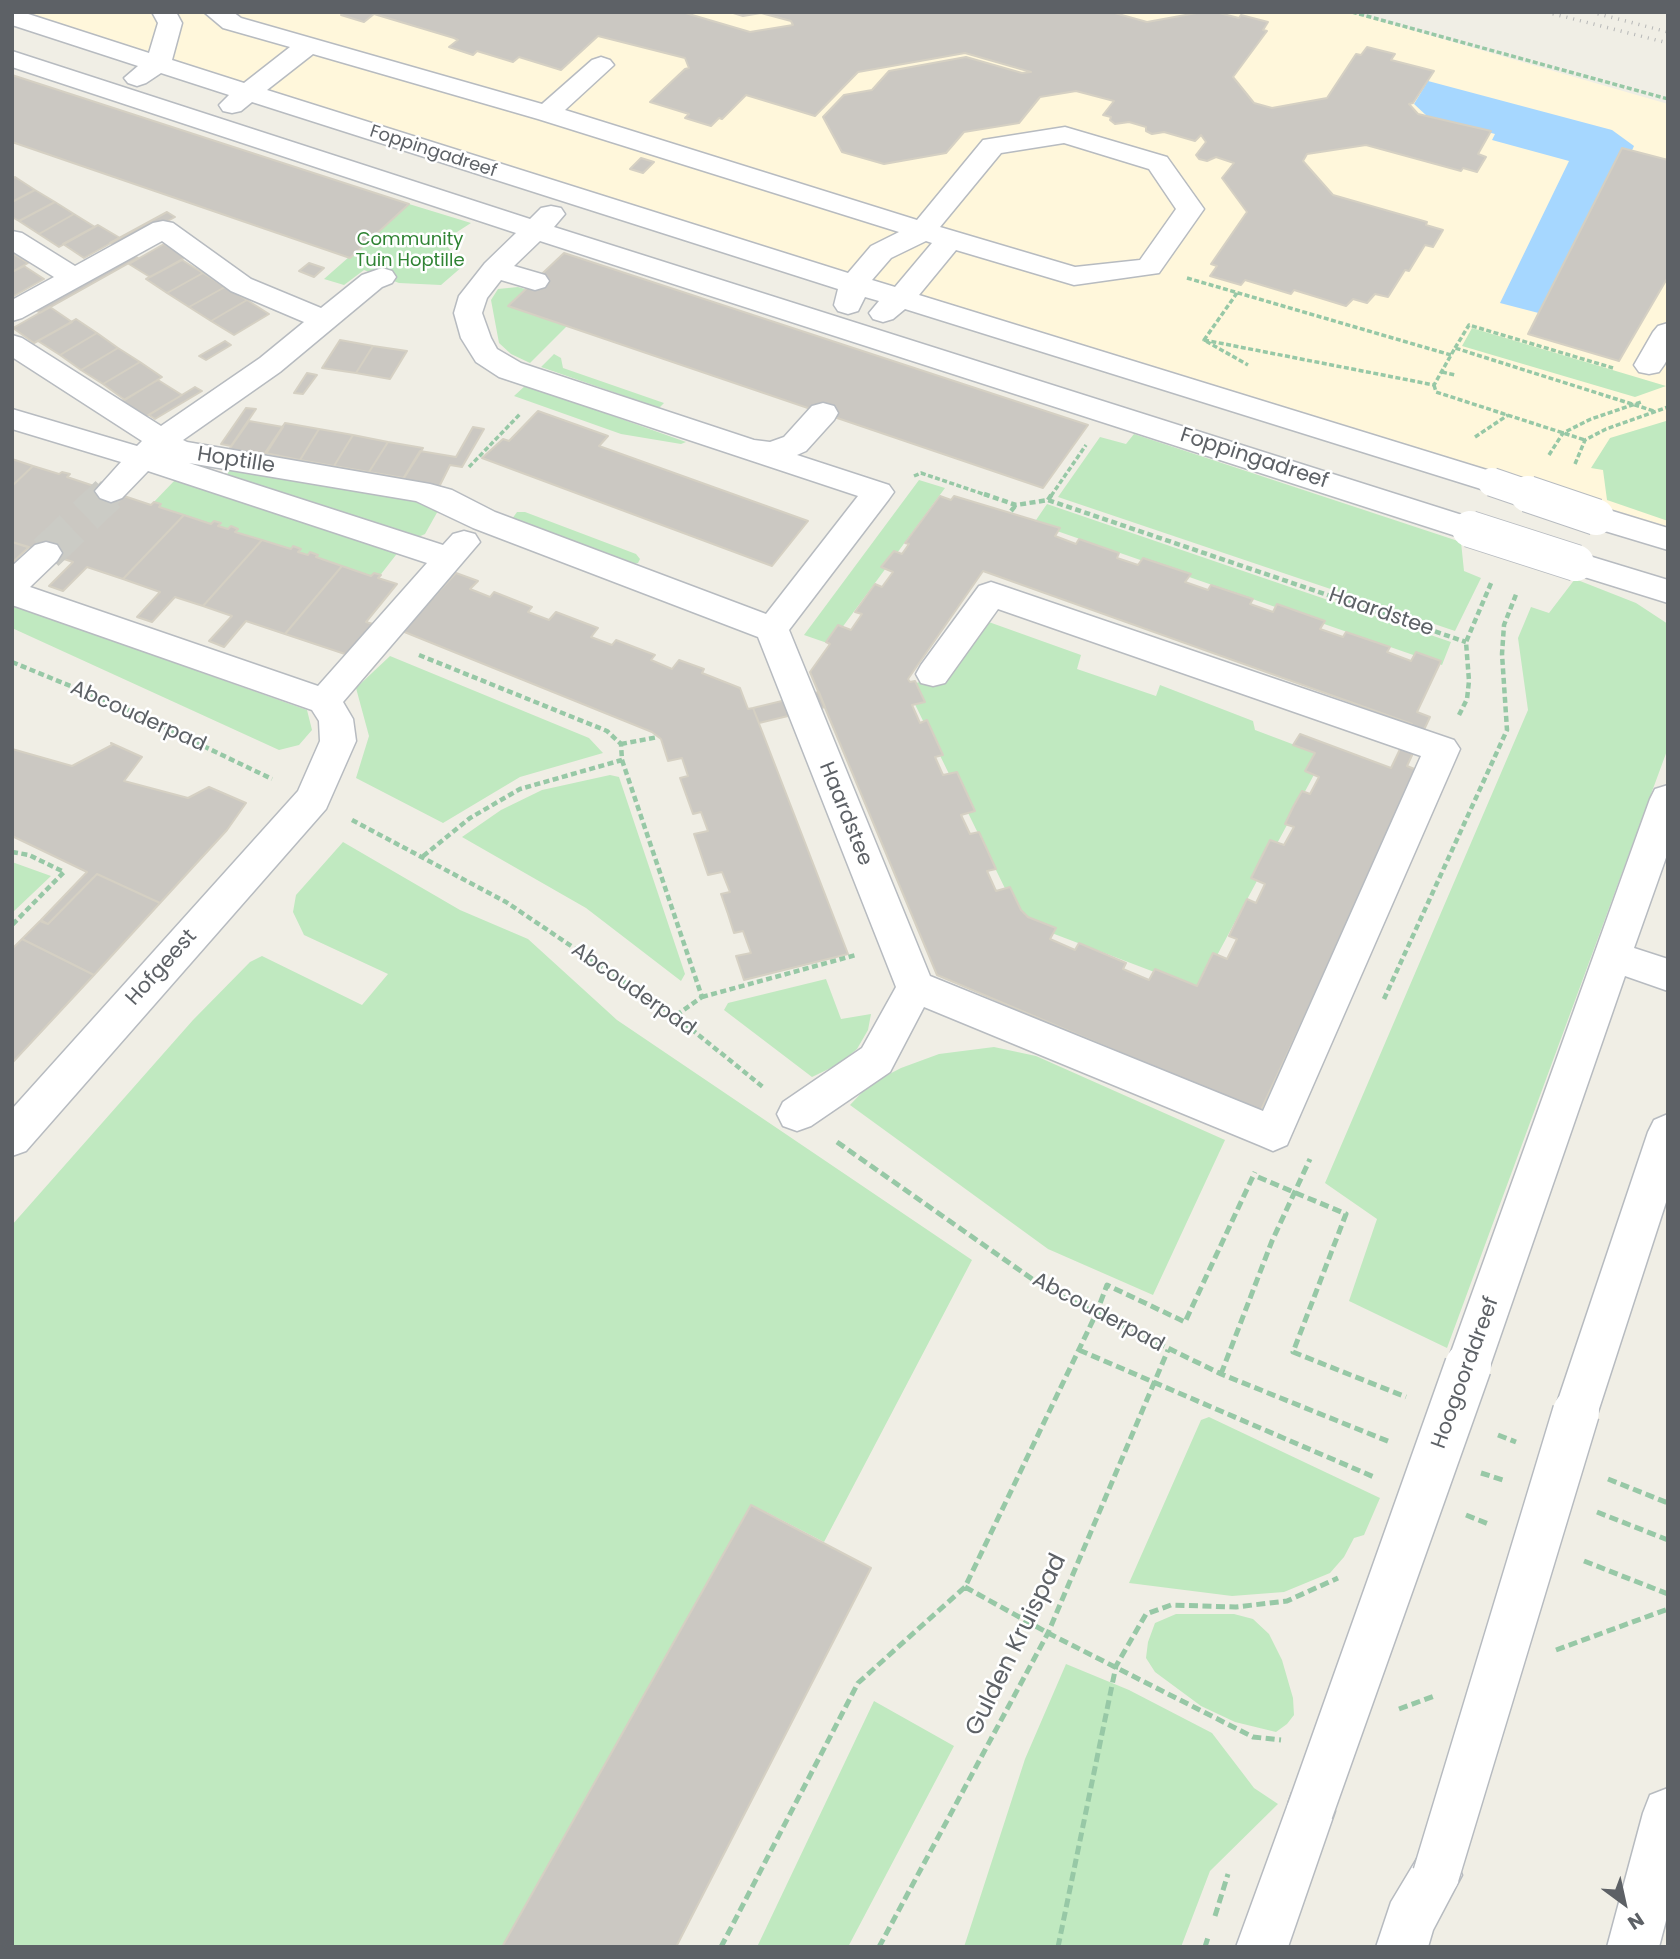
<!DOCTYPE html>
<html>
<head>
<meta charset="utf-8">
<style>
	body { margin:0 }
	#map { position:relative; width:1680px; height:1959px; overflow:hidden; background:#f0eee5; font-family:Poppins,sans-serif }
	canvas { display:block }
	.frame { position:absolute; inset:0; border:14px solid #5d6166; pointer-events:none }
	.north { position:absolute; left:1589px; top:1868px; width:70px; height:70px; -webkit-text-stroke:5px #fff; paint-order:stroke; rotate:147deg; font-size:19px; font-weight:700; line-height:28px; text-align:center; color:#5d6166 }
	.north::after { content:''; display:block; margin:auto; width:24px; height:32px; background:#5d6166; clip-path:polygon(50% 0,100% 100%,50% 72%,0 100%) }
</style>
</head>
<body>
<div id="map">
<canvas width="1680" height="1959"></canvas>
<div class="frame"></div>
<div class="north">N</div>
</div>
<script>
const ctx = document.querySelector('canvas').getContext('2d');
ctx.lineJoin = 'round';
function paint(path, color) {
  ctx.fillStyle = color;
  ctx.fill(path, 'evenodd');
}
function poly(rows) {
  const path = new Path2D();
  for (const r of rows) {
    path.moveTo(r[0], r[1]);
    for (let i = 2; i < r.length; i += 2) path.lineTo(r[i], r[i + 1]);
  }
  return path;
}
function strokePath(path, color, width, dash) {
  ctx.strokeStyle = color;
  ctx.lineWidth = width;
  ctx.lineCap = dash ? 'butt' : 'round';
  ctx.setLineDash(dash || []);
  ctx.stroke(path);
}
function write(font, color, halo, rows, align = 'center') {
  ctx.font = font + ' Poppins,sans-serif';
  ctx.lineWidth = 5;
  ctx.setLineDash([]);
  ctx.textBaseline = 'middle';
  ctx.strokeStyle = halo;
  ctx.fillStyle = color;
  for (const [text, x, y, turn = 0] of rows) {
    ctx.save();
    ctx.translate(x, y);
    ctx.rotate((+turn || 0) * Math.PI / 180);
    ctx.textAlign = isNaN(turn) ? turn : align;
    if (halo) ctx.strokeText(text, 0, 0);
    ctx.fillText(text, 0, 0);
    ctx.restore();
  }
}
paint(poly([
	[12,12,1349,12,1668,104,1668,533]
]), '#fff7db');
paint(poly([
	[409,204,471,223,443,241,463,266,441,285,399,283,364,270,344,285,324,279],
	[518,287,525,289,509,306,567,326,530,363,511,354,499,343,491,300,498,289],
	[1472,328,1666,386,1635,397,1462,346],
	[554,354,561,358,563,368,664,403,659,408,541,367],
	[526,385,686,442,681,444,621,434,514,396],
	[1666,421,1668,421,1668,521,1607,500,1603,470,1591,468,1610,438],
	[1134,434,1461,542,1464,571,1481,578,1455,631,1058,497,1100,437,1126,444],
	[234,468,429,501,439,509,425,534,416,538,227,478,228,472],
	[175,480,399,551,378,578,151,505],
	[919,480,945,488,830,644,804,635],
	[1047,504,1451,642,1442,665,1034,523],
	[517,512,525,512,636,554,640,559,638,563,632,564,512,519],
	[1575,579,1636,603,1668,624,1668,748,1447,1348,1349,1301,1377,1219,1325,1183,1528,710,1518,638,1531,607,1549,613],
	[12,604,22,604,85,631,307,710,312,730,299,745,279,750,12,628],
	[986,621,1081,655,1077,669,1156,696,1160,685,1253,721,1255,730,1324,756,1199,989,1028,924,1017,913,906,686,950,673],
	[390,656,589,738,603,753,520,777,443,823,356,778,369,736,356,688],
	[610,775,619,777,685,974,681,981,586,908,462,837,501,810,542,790],
	[343,842,460,910,528,939,617,1020,972,1260,824,1542,766,1512,524,1947,12,1947,12,1225,193,1020,250,962,262,956,362,1005,388,974,304,935,293,912,296,895],
	[12,862,51,876,12,913],
	[826,979,841,1019,871,1014,868,1030,857,1049,839,1064,812,1077,724,1010,728,1003],
	[994,1047,1036,1056,1225,1140,1153,1295,1048,1249,850,1105,870,1084,901,1068,939,1054],
	[1209,1417,1380,1498,1364,1535,1354,1538,1344,1557,1330,1573,1284,1592,1232,1596,1129,1583,1201,1420],
	[1176,1614,1234,1614,1253,1619,1269,1634,1282,1660,1293,1698,1294,1715,1287,1724,1276,1732,1235,1722,1201,1706,1155,1672,1146,1658,1148,1642,1155,1623],
	[1066,1664,1129,1690,1212,1733,1254,1788,1278,1804,1210,1871,1181,1947,964,1947,1025,1759],
	[874,1701,954,1746,848,1947,757,1947]
]), '#c0e9c0');
paint(poly([
	[1428,81,1612,130,1634,146,1554,317,1500,303,1569,161,1492,140,1495,134,1427,116,1414,104]
]), '#a6d7ff');
const building = poly([
	[344,12,682,12,750,32,793,25,791,21,761,13,743,16,730,12,1111,12,1147,22,1202,12,1215,12,1239,18,1241,15,1268,22,1263,30,1267,31,1233,77,1254,103,1272,108,1327,98,1356,54,1361,55,1367,47,1395,54,1391,60,1434,71,1413,103,1409,104,1418,114,1491,131,1478,154,1486,157,1477,172,1463,168,1461,171,1366,145,1307,154,1303,161,1333,195,1427,222,1426,225,1443,230,1433,247,1425,245,1409,271,1405,270,1388,297,1375,294,1367,303,1353,299,1346,306,1294,290,1291,294,1245,280,1241,285,1210,276,1217,266,1211,264,1247,212,1222,178,1234,163,1216,157,1207,161,1199,159,1196,155,1206,142,1201,135,1195,141,1164,132,1152,134,1146,131,1146,127,1129,122,1115,124,1110,120,1111,117,1103,115,1114,101,1076,91,1040,97,1019,123,964,132,946,153,884,164,842,152,823,117,844,95,872,90,889,71,966,57,1022,73,1031,72,965,53,858,72,815,116,746,95,722,119,719,118,711,126,685,118,689,114,650,102,685,69,689,68,685,58,598,36,561,70,519,57,513,62,477,51,473,55,449,47,458,40,454,38,374,14,364,22,341,15,344,12],
	[12,75,409,204,350,258,12,142,12,75],
	[1622,148,1668,160,1668,277,1619,361,1528,334,1622,148],
	[641,158,654,162,643,173,630,169,641,158],
	[15,177,35,190,12,202,12,179,15,177],
	[35,190,55,202,19,221,12,217,12,202,35,190],
	[55,202,74,214,39,234,19,221,55,202],
	[167,212,175,217,119,248,110,243,167,212],
	[74,214,95,227,59,247,39,234,74,214],
	[98,225,120,238,84,258,63,244,98,225],
	[164,244,186,257,150,277,129,264,164,244],
	[12,253,28,263,12,272,12,253],
	[564,253,1088,425,1043,488,508,306,564,253],
	[132,254,138,258,40,313,34,309,132,254],
	[182,260,203,273,167,293,146,279,182,260],
	[309,263,324,268,314,277,299,271,309,263],
	[24,266,44,279,12,297,12,272,24,266],
	[203,273,225,287,189,307,167,293,203,273],
	[225,287,247,300,211,321,189,307,225,287],
	[247,300,269,314,234,335,211,321,247,300],
	[50,307,72,322,34,343,13,328,50,307],
	[76,319,97,333,60,355,38,341,76,319],
	[97,333,118,348,81,370,60,355,97,333],
	[340,340,373,346,356,373,322,368,340,340],
	[225,341,231,345,206,360,199,356,225,341],
	[373,346,407,351,390,379,356,373,373,346],
	[118,348,140,362,103,384,81,370,118,348],
	[140,362,162,377,125,400,103,384,140,362],
	[307,373,317,375,303,394,294,393,307,373],
	[158,380,182,395,143,418,120,402,158,380],
	[195,387,202,391,155,419,149,415,195,387],
	[246,408,256,409,231,446,221,444,246,408],
	[538,411,608,436,599,446,808,521,772,566,482,458,503,439,509,441,538,411],
	[249,421,283,427,264,457,228,451,249,421],
	[285,423,319,429,300,460,265,453,285,423],
	[473,427,484,429,462,467,450,465,438,489,401,482,420,451,456,457,473,427],
	[319,429,353,435,334,466,300,460,319,429],
	[353,435,388,442,369,472,334,466,353,435],
	[388,442,423,448,404,478,369,472,388,442],
	[12,459,33,466,12,486,12,459],
	[33,466,59,474,62,472,70,474,67,477,151,505,154,502,161,504,159,507,184,515,123,579,87,567,63,591,49,586,73,562,12,542,12,486,33,466],
	[940,496,951,500,954,496,1060,528,1055,536,1076,544,1079,539,1119,553,1117,558,1138,565,1143,558,1191,574,1185,582,1208,590,1211,585,1253,599,1250,604,1273,612,1277,604,1325,621,1320,629,1343,637,1346,632,1390,647,1387,652,1411,661,1416,652,1441,661,1417,712,1430,717,1407,766,1417,770,1411,789,1260,1112,937,975,810,672,830,644,826,642,838,625,851,630,862,614,855,612,875,584,882,587,893,572,881,567,894,551,902,554,909,544,905,543,940,496],
	[983,571,1412,724,1391,768,1300,734,1293,745,1315,753,1305,771,1319,777,1310,794,1302,791,1293,807,1285,824,1294,827,1284,845,1270,840,1251,878,1265,884,1256,903,1247,899,1229,936,1237,939,1227,959,1213,953,1197,986,1155,969,1149,980,1123,969,1126,963,1079,943,1075,950,1050,939,1056,928,1028,917,1021,910,1010,887,996,891,987,871,996,869,979,832,970,834,961,815,975,811,957,772,943,775,935,757,943,755,927,720,920,723,912,705,925,702,915,681,910,682,908,679,983,571],
	[184,515,211,524,214,521,221,523,218,526,228,529,231,526,238,529,235,532,262,540,203,606,175,597,152,622,137,617,160,592,123,579,184,515],
	[262,540,291,549,293,546,301,549,298,552,308,555,310,552,318,555,316,557,342,566,285,634,246,621,224,647,209,641,232,616,203,606,262,540],
	[12,542,29,547,12,563,12,542],
	[342,566,371,576,374,573,381,575,378,578,397,584,366,622,373,624,348,655,285,634,342,566],
	[456,573,478,581,470,589,490,597,494,592,532,607,528,612,549,620,556,612,598,628,591,637,612,645,616,640,655,655,651,660,672,669,679,660,704,669,702,673,740,688,748,709,753,708,848,954,744,980,736,956,751,953,743,931,734,933,728,914,721,894,730,892,722,872,708,875,694,834,708,831,701,812,693,814,680,778,688,776,682,758,668,761,661,739,652,732,402,631,456,573],
	[819,692,825,707,759,723,753,708,819,692],
	[111,743,142,757,124,781,188,798,209,787,246,803,227,830,160,903,97,874,48,924,41,920,87,872,12,836,12,749,72,766,112,745,111,743],
	[97,874,160,903,94,975,22,939,40,921,48,924,97,874],
	[22,939,94,975,12,1063,12,949,22,939],
	[751,1505,871,1568,676,1947,502,1947,751,1505]
]);
paint(building, '#cbc8c2');
strokePath(building, '#d5d0c3', 2);
strokePath(poly([
	[106,496,111,491]
]), '#cbcbc5', 28, [28, 14]);
strokePath(poly([
	[46,553,108,494]
]), '#cbcbc5', 36, [36, 18]);
const minor = poly([
	[12,12,22,12,149,53,158,23,152,12,176,12,182,23,172,60,244,83,290,47,223,28,204,12,233,12,241,18,542,104,592,60,601,57,610,60,614,65,565,110,917,220,983,140,1065,127,1167,157,1204,209,1159,273,1074,285,956,250,919,295,1503,475,1508,482,1503,489,1492,492,1481,489,905,309,893,319,883,322,873,319,869,313,879,301,865,297,858,311,848,314,838,311,834,305,838,289,252,102,241,111,232,113,223,111,219,105,229,95,161,73,146,83,137,86,128,83,124,78,138,66,12,25,12,12],
	[313,54,538,119,899,232,871,246,848,273,267,90,313,54],
	[1064,143,1149,169,1176,209,1140,260,1075,267,940,227,1001,153,1064,143],
	[926,241,932,243,895,287,872,280,891,258,926,241],
	[12,51,530,219,541,208,551,206,561,208,565,214,554,227,1481,521,1486,529,1481,537,1470,540,1459,537,540,241,514,266,545,275,549,281,545,287,535,290,501,280,487,298,482,313,491,338,497,349,521,363,754,440,770,442,784,437,812,406,823,403,834,406,838,413,834,420,806,451,797,455,889,485,894,492,889,499,789,630,930,976,1263,1111,1421,756,998,609,945,683,933,686,921,683,916,674,921,665,979,586,991,582,1003,586,1454,740,1460,749,1287,1145,1273,1151,1259,1145,924,1007,890,1072,811,1126,797,1131,783,1126,777,1114,783,1102,862,1048,896,987,758,637,473,528,416,501,189,463,443,545,453,534,464,531,475,534,480,542,343,702,353,719,356,741,326,809,26,1151,12,1156,12,1109,298,791,320,741,319,721,312,710,12,605,12,566,35,545,46,542,57,545,62,553,57,561,30,587,318,686,427,563,148,471,122,498,111,502,100,498,95,491,121,462,12,429,12,409,137,446,142,441,12,357,12,335,22,338,161,426,260,358,304,322,231,291,162,241,22,318,12,321,12,300,54,277,12,251,12,231,22,233,75,266,153,223,163,221,173,223,251,279,321,308,362,275,382,268,392,271,396,277,392,283,382,287,280,372,183,440,187,442,430,484,452,490,495,512,766,614,858,496,499,377,476,362,461,338,454,313,459,296,485,263,516,233,12,67,12,51],
	[1668,323,1668,358,1664,365,1659,372,1649,374,1639,372,1634,365,1653,332,1658,326,1668,323],
	[1596,506,1668,528,1668,550,1585,525,1580,517,1585,509,1596,506],
	[1576,552,1668,580,1668,603,1565,571,1560,563,1565,555,1576,552],
	[1668,785,1668,852,1634,948,1668,959,1668,991,1625,976,1490,1366,1484,1381,1468,1387,1452,1381,1446,1366,1650,799,1655,789,1668,785],
	[1668,1114,1668,1196,1598,1412,1592,1427,1576,1433,1560,1427,1554,1412,1648,1132,1654,1120,1668,1114],
	[1310,1786,1328,1793,1335,1811,1288,1947,1236,1947,1292,1793,1310,1786],
	[1668,1788,1668,1913,1659,1947,1607,1947,1643,1813,1650,1795,1668,1788],
	[1436,1849,1454,1857,1462,1875,1433,1930,1428,1947,1376,1947,1391,1902,1418,1857,1436,1849]
]);
strokePath(minor, '#b7bbc0', 3);
strokePath(poly([
	[1352,12,1668,99],
	[1187,278,1451,355],
	[1237,293,1204,340,1248,365],
	[1204,340,1434,385,1455,348,1654,411],
	[1455,348,1469,325,1613,368],
	[1442,372,1455,375],
	[1434,385,1436,392,1585,440],
	[1475,437,1508,415],
	[1549,455,1563,433,1591,419,1641,402],
	[1575,464,1585,440,1606,429,1668,407],
	[469,467,521,413],
	[914,476,921,473,989,496],
	[1051,496,1086,445]
]), '#97c8a6', 3.5, [5, 2.5]);
strokePath(poly([
	[984,494,1016,505,1048,500,1466,642],
	[1048,500,1052,494],
	[1011,511,1016,505],
	[419,655,607,731,621,744,622,760,520,789,470,818,422,857],
	[12,662,124,708,272,779],
	[1459,715,1467,699,1469,681,1466,642,1492,581],
	[621,744,658,737],
	[622,760,702,997,675,1016],
	[352,820,506,902,675,1016,763,1087],
	[12,852,29,855,64,872,12,925],
	[702,997,856,955],
	[1384,999,1507,730,1502,654,1504,625,1517,592]
]), '#97c8a6', 4.5, [6, 3.5]);
strokePath(poly([
	[837,1142,1045,1288,1221,1374,1390,1442],
	[1258,1177,1346,1214,1293,1352,1406,1397],
	[1079,1350,1374,1477],
	[1221,1374,1272,1241,1310,1159],
	[1498,1435,1516,1442],
	[1481,1473,1503,1480],
	[1608,1479,1668,1503],
	[1597,1512,1668,1540],
	[1466,1515,1491,1525],
	[1584,1561,1668,1594],
	[965,1587,1048,1633,1253,1737,1281,1740],
	[1556,1650,1668,1609],
	[1399,1709,1437,1695],
	[1215,1916,1228,1874],
	[721,1947,858,1683,965,1587,1096,1314,1107,1285,1185,1322,1255,1172],
	[879,1947,1048,1633,1168,1350],
	[1058,1947,1116,1666,1146,1614,1171,1605,1236,1607,1287,1601,1338,1578],
	[1205,1947,1209,1934]
]), '#97c8a6', 5, [9, 4.5]);
paint(minor, '#fff');
strokePath(poly([
	[1546,12,1668,43],
	[1591,12,1668,32]
]), '#b6b7b7', 3.5, [1, 6]);
const minorBridgeFar2 = poly([
	[1492,482,1533,496]
]);
const minorBridgeFar1 = poly([
	[1528,494,1596,517],
	[1470,529,1576,563]
]);
const minorBridge = poly([
	[1310,1811,1468,1366],
	[1436,1875,1576,1412]
]);
strokePath(minorBridgeFar2, '#b7bbc0', 30, []);
strokePath(minorBridgeFar1, '#b7bbc0', 38, []);
strokePath(minorBridge, '#b7bbc0', 49, []);
strokePath(minorBridgeFar2, '#fff', 28);
strokePath(minorBridgeFar1, '#fff', 36);
strokePath(minorBridge, '#fff', 46);
write('18px', '#5d6166', '#fff', [
	["Foppingadreef",433,152,18]
]);
write('18px', '#2f8333', '#fff', [
	["Community",410,240],
	["Tuin Hoptille",410,261]
]);
write('21px', '#5d6166', '#fff', [
	["Foppingadreef",1254,459,18],
	["Hoptille",236,461,9],
	["Haardstee",1381,613,19],
	["Abcouderpad",138,717,24],
	["Haardstee",845,814,68],
	["Hofgeest",162,968,-48],
	["Abcouderpad",633,990,35],
	["Abcouderpad",1098,1313,28],
	["Hoogoorddreef",1466,1373,-70]
]);
write('24px', '#5d6166', '#fff', [
	["Gulden Kruispad",1017,1645,-64]
]);
</script>
</body>
</html>
